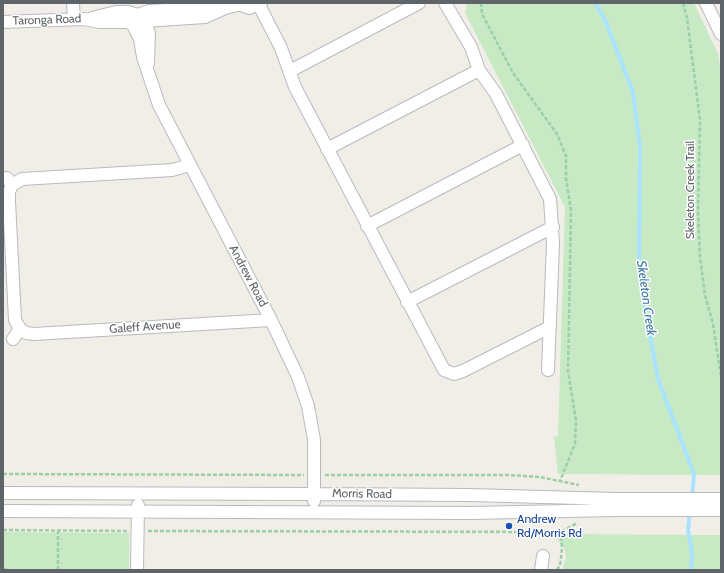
<!DOCTYPE html>
<html>
<head>
<meta charset="utf-8">
<style>
	body { margin:0 }
	#map { position:relative; width:724px; height:573px; overflow:hidden; background:#f1eee7; font-family:Cabin,sans-serif }
	canvas { display:block }
	.frame { position:absolute; inset:0; border:4px solid #5f6468; pointer-events:none }
</style>
</head>
<body>
<div id="map">
<canvas width="724" height="573"></canvas>
<div class="frame"></div>
</div>
<script>
const ctx = document.querySelector('canvas').getContext('2d');
ctx.lineJoin = 'round';
function paint(path, color) {
  ctx.fillStyle = color;
  ctx.fill(path, 'evenodd');
}
function poly(rows) {
  const path = new Path2D();
  for (const r of rows) {
    path.moveTo(r[0], r[1]);
    for (let i = 2; i < r.length; i += 2) path.lineTo(r[i], r[i + 1]);
  }
  return path;
}
function strokePath(path, color, width, dash) {
  ctx.strokeStyle = color;
  ctx.lineWidth = width;
  ctx.lineCap = dash ? 'butt' : 'round';
  ctx.setLineDash(dash || []);
  ctx.stroke(path);
}
function write(font, color, halo, rows, align = 'center') {
  ctx.font = font + ' Cabin,sans-serif';
  ctx.lineWidth = 3;
  ctx.setLineDash([]);
  ctx.textBaseline = 'middle';
  ctx.strokeStyle = halo;
  ctx.fillStyle = color;
  for (const [text, x, y, turn = 0] of rows) {
    ctx.save();
    ctx.translate(x, y);
    ctx.rotate((+turn || 0) * Math.PI / 180);
    ctx.textAlign = isNaN(turn) ? turn : align;
    if (halo) ctx.strokeText(text, 0, 0);
    ctx.fillText(text, 0, 0);
    ctx.restore();
  }
}
paint(poly([
	[467,3,694,3,718,54,721,73,721,475,558,474,554,436,558,437,565,207,465,13],
	[3,532,129,533,129,570,3,570],
	[546,534,721,535,721,570,562,570,566,559,565,549,556,538]
]), '#c7e9c4');
strokePath(poly([
	[595,3,605,20,633,92,640,147,639,274,658,379,694,474,692,498],
	[690,511,688,530,692,553,691,570]
]), '#aae3ff', 4);
const minor = poly([
	[73,3,74,19],
	[236,3,249,8,261,3],
	[445,3,471,47,479,70,496,94,550,199,553,244,548,370],
	[706,3,721,34],
	[259,5,281,48,295,87,444,370,454,374,463,371,550,327],
	[92,18,116,12,128,12,138,15,144,21,149,33,148,63],
	[3,22,84,19,99,22,128,22,133,25,144,21,205,17,225,8,238,5],
	[134,22,138,15,149,11,201,8,213,3],
	[133,25,140,39,143,57,159,105,271,320,298,377,308,406,314,440,314,501],
	[290,71,419,3],
	[327,149,479,70],
	[7,178,12,185,9,192,9,201,15,320,20,329,13,339],
	[12,185,22,179,172,170,190,165],
	[367,226,523,145],
	[407,302,553,227],
	[20,329,26,333,34,334,271,320],
	[3,493,314,494,470,495,616,499,721,499],
	[3,511,470,513,616,510,721,510],
	[137,570,138,505],
	[541,570,543,556]
]);
strokePath(minor, '#b8babe', 14);
strokePath(poly([
	[481,3,482,14,513,73,557,134,566,156,566,178,571,211,568,371,576,421,575,444,560,481],
	[683,3,687,18,700,120,698,212,700,257,705,295,713,324,721,376],
	[3,474,304,475],
	[325,475,507,475,540,477,579,485],
	[3,530,127,531],
	[148,531,561,532,577,523],
	[3,569,8,570],
	[58,570,58,531],
	[557,570,560,565,562,549,561,532]
]), '#9dcea6', 2.5, [4, 2]);
strokePath(minor, '#fff', 12);
for (const [x, y, r, color] of [
	[509,526,4,"#1a4fb4"]
]) {
  const dot = new Path2D();
  dot.arc(x, y, r, 0, 2 * Math.PI);
  ctx.fillStyle = color;
  ctx.fill(dot);
  strokePath(dot, '#fff', 1.5);
}
write('12px', '#5f6468', '#fff', [
	["Taronga Road",47,20,-2],
	["Skeleton Creek Trail",690,190,-90],
	["Andrew Road",248,276,62],
	["Galeff Avenue",145,327,-4],
	["Morris Road",362,494,1]
]);
write('12px', '#164399', '#fff', [
	["Andrew",517,519],
	["Rd/Morris Rd",517,533]
], 'left');
write('italic 13px', '#3b79a4', '#fff', [
	["Skeleton Creek",646,298,82]
]);
</script>
</body>
</html>
